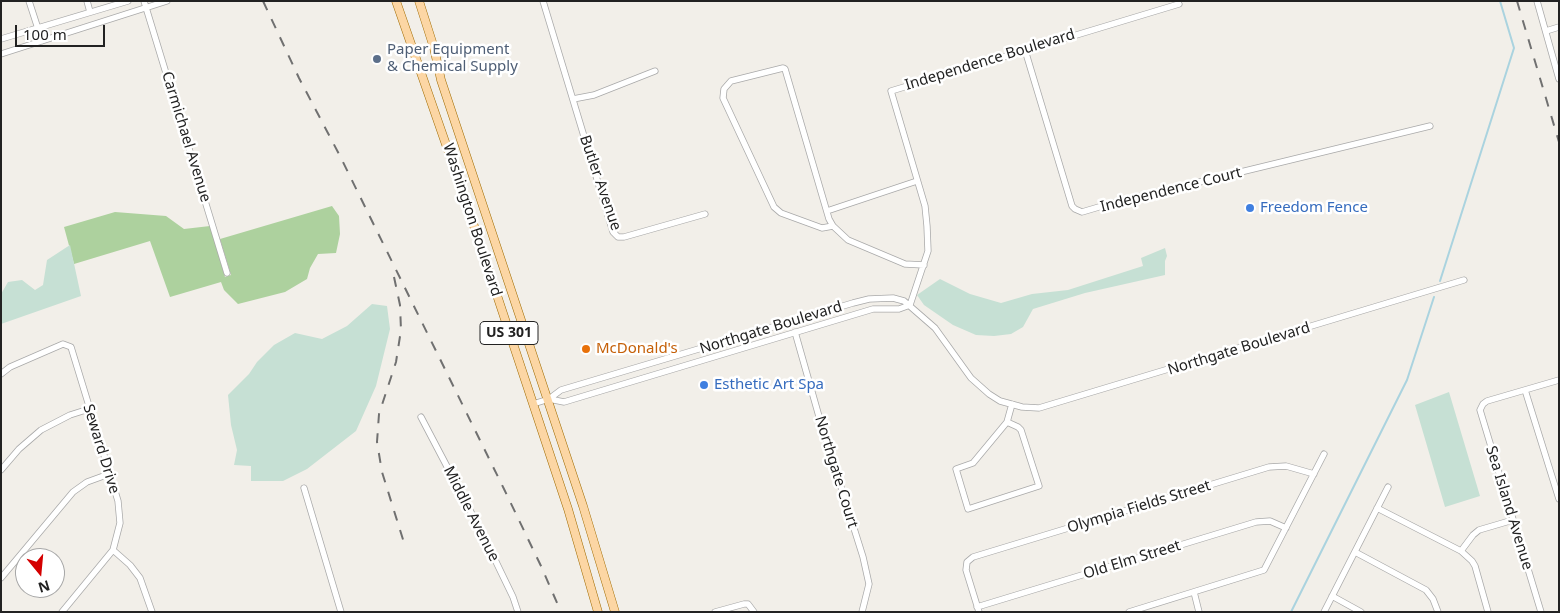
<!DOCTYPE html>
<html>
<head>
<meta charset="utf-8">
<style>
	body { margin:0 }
	#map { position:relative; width:1560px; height:613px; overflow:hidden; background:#f2efe9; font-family:"Noto Sans",sans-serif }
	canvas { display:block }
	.frame { position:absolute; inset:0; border:2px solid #222; pointer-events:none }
	.north { position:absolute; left:15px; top:548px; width:50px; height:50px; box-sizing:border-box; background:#fff; border:1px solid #a7a7a7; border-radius:50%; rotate:163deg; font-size:14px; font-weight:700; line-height:20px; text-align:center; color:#222 }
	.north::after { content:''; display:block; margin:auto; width:18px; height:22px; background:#d40000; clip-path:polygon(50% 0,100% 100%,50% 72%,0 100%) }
	.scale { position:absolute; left:15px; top:25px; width:90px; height:22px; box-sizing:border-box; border:2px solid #222; border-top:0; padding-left:6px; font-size:15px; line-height:18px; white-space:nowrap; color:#222; -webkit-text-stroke:4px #fff; paint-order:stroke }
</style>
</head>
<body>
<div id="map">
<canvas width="1560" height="613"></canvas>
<div class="frame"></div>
<div class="north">N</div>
<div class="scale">100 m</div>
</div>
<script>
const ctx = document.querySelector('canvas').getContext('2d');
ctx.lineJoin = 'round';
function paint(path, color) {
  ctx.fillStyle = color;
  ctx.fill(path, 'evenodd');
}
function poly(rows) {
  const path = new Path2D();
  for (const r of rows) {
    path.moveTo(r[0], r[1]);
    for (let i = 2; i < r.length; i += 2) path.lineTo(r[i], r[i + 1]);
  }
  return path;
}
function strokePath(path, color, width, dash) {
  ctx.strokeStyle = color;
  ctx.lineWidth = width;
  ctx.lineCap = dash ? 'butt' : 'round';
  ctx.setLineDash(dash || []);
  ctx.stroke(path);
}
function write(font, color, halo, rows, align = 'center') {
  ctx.font = font + ' "Noto Sans",sans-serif';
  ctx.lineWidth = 5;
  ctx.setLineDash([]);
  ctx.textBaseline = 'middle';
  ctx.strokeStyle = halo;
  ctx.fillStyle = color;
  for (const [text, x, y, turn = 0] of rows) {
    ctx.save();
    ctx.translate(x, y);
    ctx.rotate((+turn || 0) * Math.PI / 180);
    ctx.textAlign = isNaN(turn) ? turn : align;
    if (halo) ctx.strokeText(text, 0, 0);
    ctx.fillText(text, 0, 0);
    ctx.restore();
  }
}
paint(poly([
	[332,206,339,216,340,234,336,253,318,254,310,268,307,279,285,292,238,304,224,290,221,282,170,297,150,241,74,264,64,227,115,212,166,216,184,229,210,226,225,277,231,275,220,239]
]), '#add19e');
paint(poly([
	[70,245,81,296,1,324,1,294,8,282,22,280,35,290,43,285,47,260],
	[1165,248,1167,256,1165,261,1165,275,1085,293,1033,309,1023,327,1011,334,994,336,976,335,953,325,924,305,917,295,940,279,970,294,1001,303,1032,294,1068,290,1143,266,1141,258],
	[372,304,387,306,390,329,376,386,356,431,307,469,283,481,251,481,251,466,234,465,237,450,231,425,228,395,249,374,257,362,274,345,295,333,322,339,347,326],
	[1449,392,1480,496,1445,507,1415,405]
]), '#c6e0d4');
strokePath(poly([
	[1440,281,1514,48,1500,1],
	[1291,612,1407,380,1434,297]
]), '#aad3df', 2);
const minor = poly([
	[29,1,42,41],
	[87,1,90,12],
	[144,1,227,273],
	[543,1,613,232,618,237,624,237,705,214],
	[1537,1,1559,79],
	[1546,31,1559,27],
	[1,39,128,1],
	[1025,50,1072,206,1075,209,1082,212,1109,204,1430,126],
	[1,54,167,1],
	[573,99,594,95,655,71],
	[827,211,917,181],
	[833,226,822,228,781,213,774,207,723,98,724,89,731,81,783,68,785,69,829,219,833,226,848,240,905,264,924,265],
	[910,305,928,251,927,226,925,206,891,91,1179,4],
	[795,332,820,420,863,557,869,584,862,612],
	[1,374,10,367,63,344,71,347,118,501,120,523,113,550,62,612],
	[1525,390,1559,499],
	[549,399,564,402,873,309,899,309,910,305],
	[533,404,549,399,561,390,853,303,869,299,893,298,904,301,935,328,971,378,989,394,1000,401,1022,407,1039,408,1464,280],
	[421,417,484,537,513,597,518,612],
	[1007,422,1018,427,1021,430,1039,486,968,509,956,469,973,463,1007,422],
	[1007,422,1012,404],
	[1,470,19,449,41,430,70,415,89,409],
	[304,488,341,612],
	[1377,508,1461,551,1472,561,1475,566,1488,612],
	[113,550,130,565,140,578,152,612],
	[1461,551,1473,535,1479,530,1513,520],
	[1355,552,1426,590,1433,599,1438,612],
	[1,578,73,492,87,482,109,474],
	[1194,592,1199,612],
	[1332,596,1361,612],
	[977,607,1256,522,1270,521,1286,528],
	[715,612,744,604,748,604,754,612],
	[979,612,966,570,967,562,973,557,1269,467,1286,466,1314,474],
	[1129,612,1264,570,1324,454],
	[1324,612,1388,487],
	[1541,612,1480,410,1483,404,1487,401,1559,380]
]);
const major = poly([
	[396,1,466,202,568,509,598,612],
	[419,1,434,48,441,80,583,506,615,612]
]);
strokePath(minor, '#a9a9a9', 7);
strokePath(major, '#a06b00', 9);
strokePath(minor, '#fff', 5.5);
strokePath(major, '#fcd6a4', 8);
strokePath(poly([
	[263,1,299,78,340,156,504,489,541,566,561,612],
	[1517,1,1559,142],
	[394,277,400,305,401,330,396,362,379,414,377,442,382,472,405,546]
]), '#707070', 2, [10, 10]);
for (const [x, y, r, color] of [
	[377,59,5,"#5c6f8a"],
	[1250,208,5,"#3f7fe0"],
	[586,349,5,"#e8710a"],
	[704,385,5,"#3f7fe0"]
]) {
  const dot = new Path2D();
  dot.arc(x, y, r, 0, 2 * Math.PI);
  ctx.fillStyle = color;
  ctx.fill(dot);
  strokePath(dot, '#fff', 2);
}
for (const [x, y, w] of [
	[509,333,58]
]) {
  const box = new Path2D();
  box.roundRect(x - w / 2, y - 11.5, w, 23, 4);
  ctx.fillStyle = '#fff';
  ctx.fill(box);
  strokePath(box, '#222', 1);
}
write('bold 14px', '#222', null, [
	["US 301",509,333]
]);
write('15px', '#4e5e75', '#fff', [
	["Paper Equipment",387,50],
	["& Chemical Supply",387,67]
], 'left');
write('15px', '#222', '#fff', [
	["Independence Boulevard",990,60,-17],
	["Carmichael Avenue",186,137,73],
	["Butler Avenue",600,183,71],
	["Independence Court",1171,190,-14],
	["Washington Boulevard",472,220,72],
	["Northgate Boulevard",771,328,-17],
	["Northgate Boulevard",1239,349,-17],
	["Seward Drive",101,449,73],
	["Northgate Court",836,472,73],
	["Olympia Fields Street",1139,507,-17],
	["Sea Island Avenue",1509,508,73],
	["Middle Avenue",471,514,63],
	["Old Elm Street",1132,560,-17]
]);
write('15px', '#366cbe', '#fff', [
	["Freedom Fence",1260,208],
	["Esthetic Art Spa",714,385]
], 'left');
write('15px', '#c56008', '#fff', [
	["McDonald's",596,349]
], 'left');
</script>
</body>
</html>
